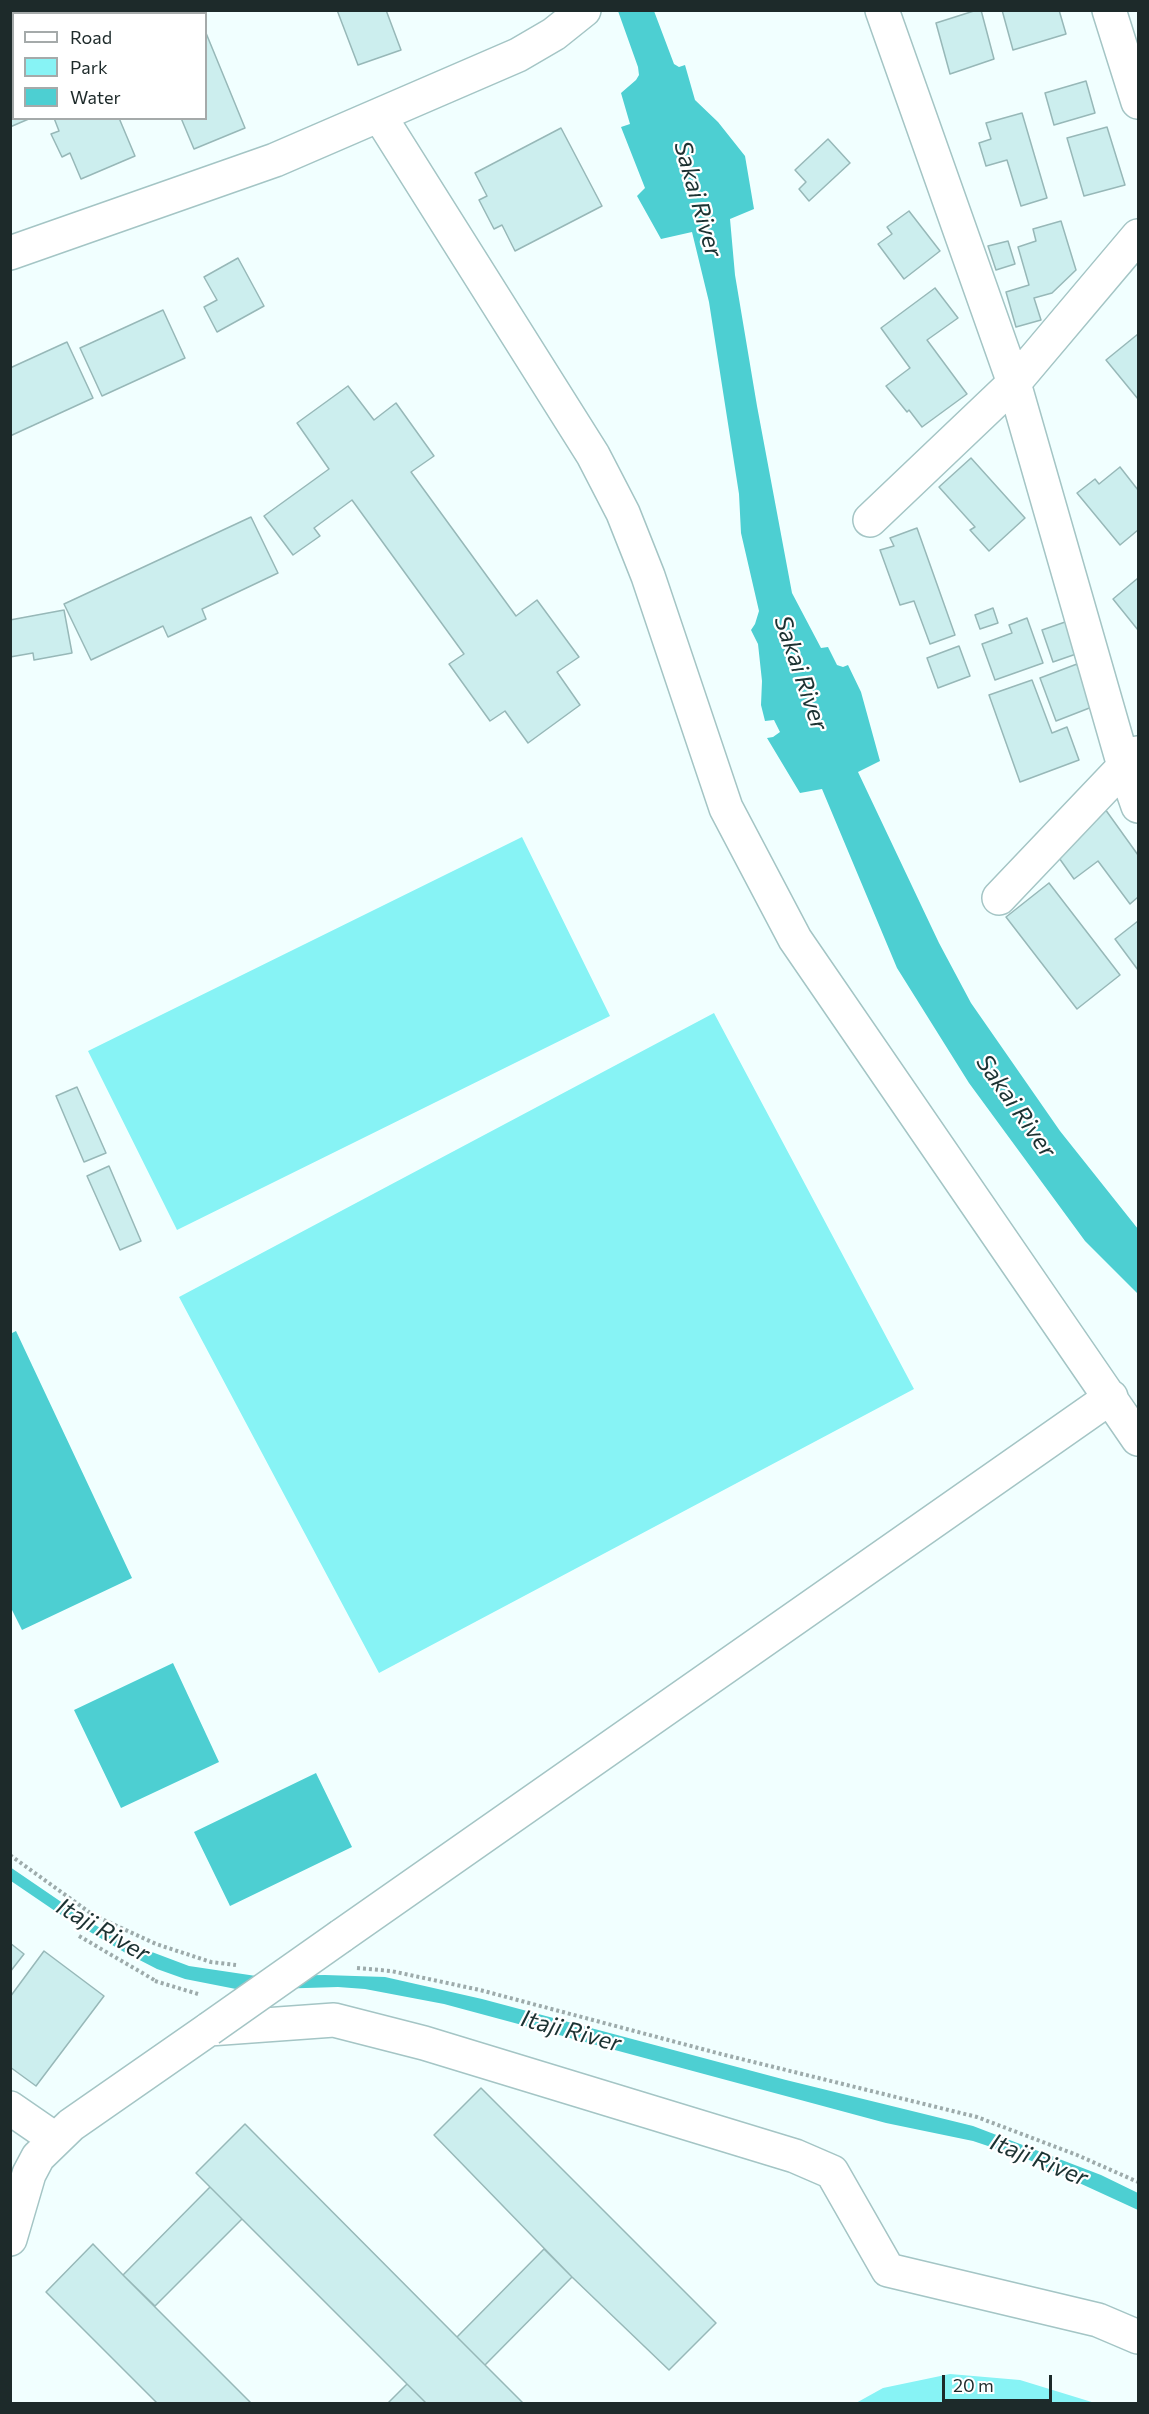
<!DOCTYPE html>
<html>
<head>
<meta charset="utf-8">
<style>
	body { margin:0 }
	#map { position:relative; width:1149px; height:2414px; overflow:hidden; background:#f1ffff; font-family:Commissioner,sans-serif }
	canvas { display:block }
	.frame { position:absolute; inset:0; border:12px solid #1d2a2a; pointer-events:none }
	.legend { position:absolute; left:12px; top:12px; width:195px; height:108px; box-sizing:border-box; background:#fff; border:2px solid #a5aaaa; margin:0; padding:8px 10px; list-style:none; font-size:18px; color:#1d2a2a }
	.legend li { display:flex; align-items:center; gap:12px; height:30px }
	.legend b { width:30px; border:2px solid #a5aaaa }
	.scale { position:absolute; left:942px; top:2375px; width:110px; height:27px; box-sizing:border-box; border:3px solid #1d2a2a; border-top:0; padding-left:8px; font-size:18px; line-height:21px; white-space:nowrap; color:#1d2a2a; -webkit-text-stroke:4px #fff; paint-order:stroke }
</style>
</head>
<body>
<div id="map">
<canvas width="1149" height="2414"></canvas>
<div class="frame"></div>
<ul class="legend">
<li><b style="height:8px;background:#fff"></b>Road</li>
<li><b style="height:16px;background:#87f3f5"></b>Park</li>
<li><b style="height:16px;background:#4dcfd2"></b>Water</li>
</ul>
<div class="scale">20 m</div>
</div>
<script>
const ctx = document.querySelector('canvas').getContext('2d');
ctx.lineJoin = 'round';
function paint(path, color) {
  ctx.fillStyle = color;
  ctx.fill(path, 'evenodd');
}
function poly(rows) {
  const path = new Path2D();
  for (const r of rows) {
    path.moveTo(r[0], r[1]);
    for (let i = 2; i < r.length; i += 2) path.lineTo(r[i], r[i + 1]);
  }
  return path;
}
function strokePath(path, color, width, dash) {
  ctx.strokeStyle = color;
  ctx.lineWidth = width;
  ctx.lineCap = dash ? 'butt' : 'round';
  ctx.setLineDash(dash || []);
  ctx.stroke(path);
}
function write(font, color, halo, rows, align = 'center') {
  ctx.font = font + ' Commissioner,sans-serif';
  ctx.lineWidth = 4.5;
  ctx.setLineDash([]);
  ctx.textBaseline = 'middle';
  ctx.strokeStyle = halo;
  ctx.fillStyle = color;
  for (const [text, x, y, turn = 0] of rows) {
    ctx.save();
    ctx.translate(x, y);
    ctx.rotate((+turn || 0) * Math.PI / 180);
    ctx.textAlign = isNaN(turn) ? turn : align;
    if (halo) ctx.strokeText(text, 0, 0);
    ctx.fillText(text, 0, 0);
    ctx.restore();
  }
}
paint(poly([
	[522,837,610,1016,177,1230,88,1051],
	[714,1013,914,1389,379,1673,179,1297],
	[950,2374,1020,2380,1095,2403,856,2403,883,2388]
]), '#87f3f5');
paint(poly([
	[618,11,654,11,674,64,679,67,685,65,695,100,718,122,745,156,754,209,730,219,735,275,757,406,792,593,821,648,828,647,837,665,843,667,848,665,861,692,880,761,858,772,939,943,971,1003,1060,1131,1138,1229,1138,1294,1085,1241,969,1083,897,968,822,789,800,793,767,738,773,737,780,732,774,720,765,721,761,705,762,681,758,644,751,630,755,624,759,611,741,533,739,494,709,302,692,232,661,239,637,196,645,188,621,127,630,124,621,93,636,80,639,75,638,67],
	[16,1331,132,1578,22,1630,10,1606,10,1334],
	[173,1663,219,1762,121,1808,74,1710],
	[316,1773,352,1847,230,1906,194,1832],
	[10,1867,95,1925,128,1943,189,1966,256,1976,325,1975,385,1977,482,1999,786,2080,973,2126,1101,2175,1138,2193,1138,2210,1027,2159,973,2141,886,2123,444,2004,365,1989,338,1987,241,1990,185,1979,157,1969,124,1952,58,1913,11,1881]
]), '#4dcfd2');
const building = poly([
	[158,10,196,10,197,14,151,14,158,10],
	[337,10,386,10,401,50,358,65,337,10],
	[977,10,981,10,994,59,950,74,936,23,977,10],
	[1002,10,1059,10,1066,34,1013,50,1002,10],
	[206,33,245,128,194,149,181,118,206,118,206,33],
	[14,60,14,118,31,118,10,127,10,61,14,60],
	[1086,81,1095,113,1054,125,1045,93,1086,81],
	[1022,113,1047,198,1021,206,1007,160,986,166,979,143,991,139,986,123,1022,113],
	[54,118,119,118,135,156,81,179,70,153,62,157,51,134,59,131,54,118],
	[1107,127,1125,185,1084,196,1067,138,1107,127],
	[561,128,602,206,515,251,502,225,494,229,479,200,487,196,475,173,561,128],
	[828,139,850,163,809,201,799,189,806,182,795,170,828,139],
	[909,211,940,251,904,279,878,244,892,234,887,227,909,211],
	[1061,221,1076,270,1052,293,1034,298,1041,320,1016,327,1006,292,1029,285,1018,247,1036,241,1033,229,1061,221],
	[1008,241,1015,264,996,270,988,246,1008,241],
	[238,258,264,306,217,332,204,307,217,300,204,277,238,258],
	[935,288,958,318,927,340,967,394,922,427,909,410,907,412,886,386,910,368,881,328,935,288],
	[163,310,185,358,102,396,80,348,163,310],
	[1138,334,1138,399,1106,360,1138,334],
	[67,342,93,398,10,436,10,368,67,342],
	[348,386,374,420,396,403,434,456,411,472,516,616,537,600,579,657,557,672,580,705,528,743,505,711,490,721,449,664,464,654,352,500,314,528,320,536,293,555,264,516,329,469,297,423,348,386],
	[971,458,1025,518,989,551,970,530,975,527,939,487,971,458],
	[1120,467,1138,490,1138,530,1120,545,1077,493,1095,479,1099,484,1120,467],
	[251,517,278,573,202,609,206,619,168,637,163,626,91,660,64,604,251,517],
	[917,528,955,635,930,644,914,601,900,605,880,550,894,546,890,538,917,528],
	[1138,578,1138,630,1113,599,1138,578],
	[993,608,998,623,980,629,975,615,993,608],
	[64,610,72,653,34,660,33,653,10,657,10,620,64,610],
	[1027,618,1043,663,995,680,982,644,1012,633,1009,625,1027,618],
	[1068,621,1079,653,1053,662,1042,630,1068,621],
	[959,646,970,676,938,688,927,658,959,646],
	[1077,664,1092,707,1056,721,1040,678,1077,664],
	[1032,680,1052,733,1067,727,1079,760,1020,782,989,695,1032,680],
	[1105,809,1138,855,1138,897,1130,904,1098,861,1074,879,1052,848,1105,809],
	[1049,883,1120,975,1077,1009,1006,917,1049,883],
	[1138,921,1138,970,1115,939,1138,921],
	[77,1087,106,1153,84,1162,56,1096,77,1087],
	[109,1166,141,1241,120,1250,87,1176,109,1166],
	[10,1943,24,1954,10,1972,10,1943],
	[44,1951,104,1996,36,2086,10,2067,10,1997,44,1951],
	[481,2088,716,2323,669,2370,572,2277,434,2135,481,2088],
	[245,2124,457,2337,524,2404,427,2404,196,2173,245,2124],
	[210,2187,242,2219,155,2306,123,2275,210,2187],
	[93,2244,123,2275,252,2404,158,2404,46,2292,93,2244],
	[544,2249,572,2277,485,2365,457,2337,544,2249],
	[407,2384,427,2404,387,2404,407,2384]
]);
paint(building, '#cee');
strokePath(building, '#97b8b8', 1.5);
const minor = poly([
	[882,10,1014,383,1124,766,1138,806],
	[1109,10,1138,102],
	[379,115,593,455,623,513,648,576,726,808,795,939,1138,1439],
	[10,253,275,160,518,55,554,34,584,10],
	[870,520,1014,383,1138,236],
	[999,898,1137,753],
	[341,1936,1111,1397],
	[10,2108,55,2139],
	[10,2239,29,2174,38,2157,71,2125,209,2029,334,2020,424,2043,795,2156,832,2172,888,2270,1098,2320,1138,2337]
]);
strokePath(minor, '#a4c5c5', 36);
strokePath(poly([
	[10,1855,93,1915,156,1944,211,1962,236,1965],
	[79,1936,156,1981],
	[357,1968,391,1971,480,1990,721,2054,977,2117,1077,2155,1138,2182],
	[155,1981,198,1994]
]), '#9dabab', 4, [3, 3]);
strokePath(minor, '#fff', 33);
const minorBridge = poly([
	[209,2029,341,1936]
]);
strokePath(minorBridge, '#a4c5c5', 36, []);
strokePath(minorBridge, '#fff', 33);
write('italic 24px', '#1c3232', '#fff', [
	["Sakai River",698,199,74],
	["Sakai River",801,673,71],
	["Sakai River",1016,1106,55],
	["Itaji River",103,1930,30],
	["Itaji River",571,2031,15],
	["Itaji River",1039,2160,22]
]);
</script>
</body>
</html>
